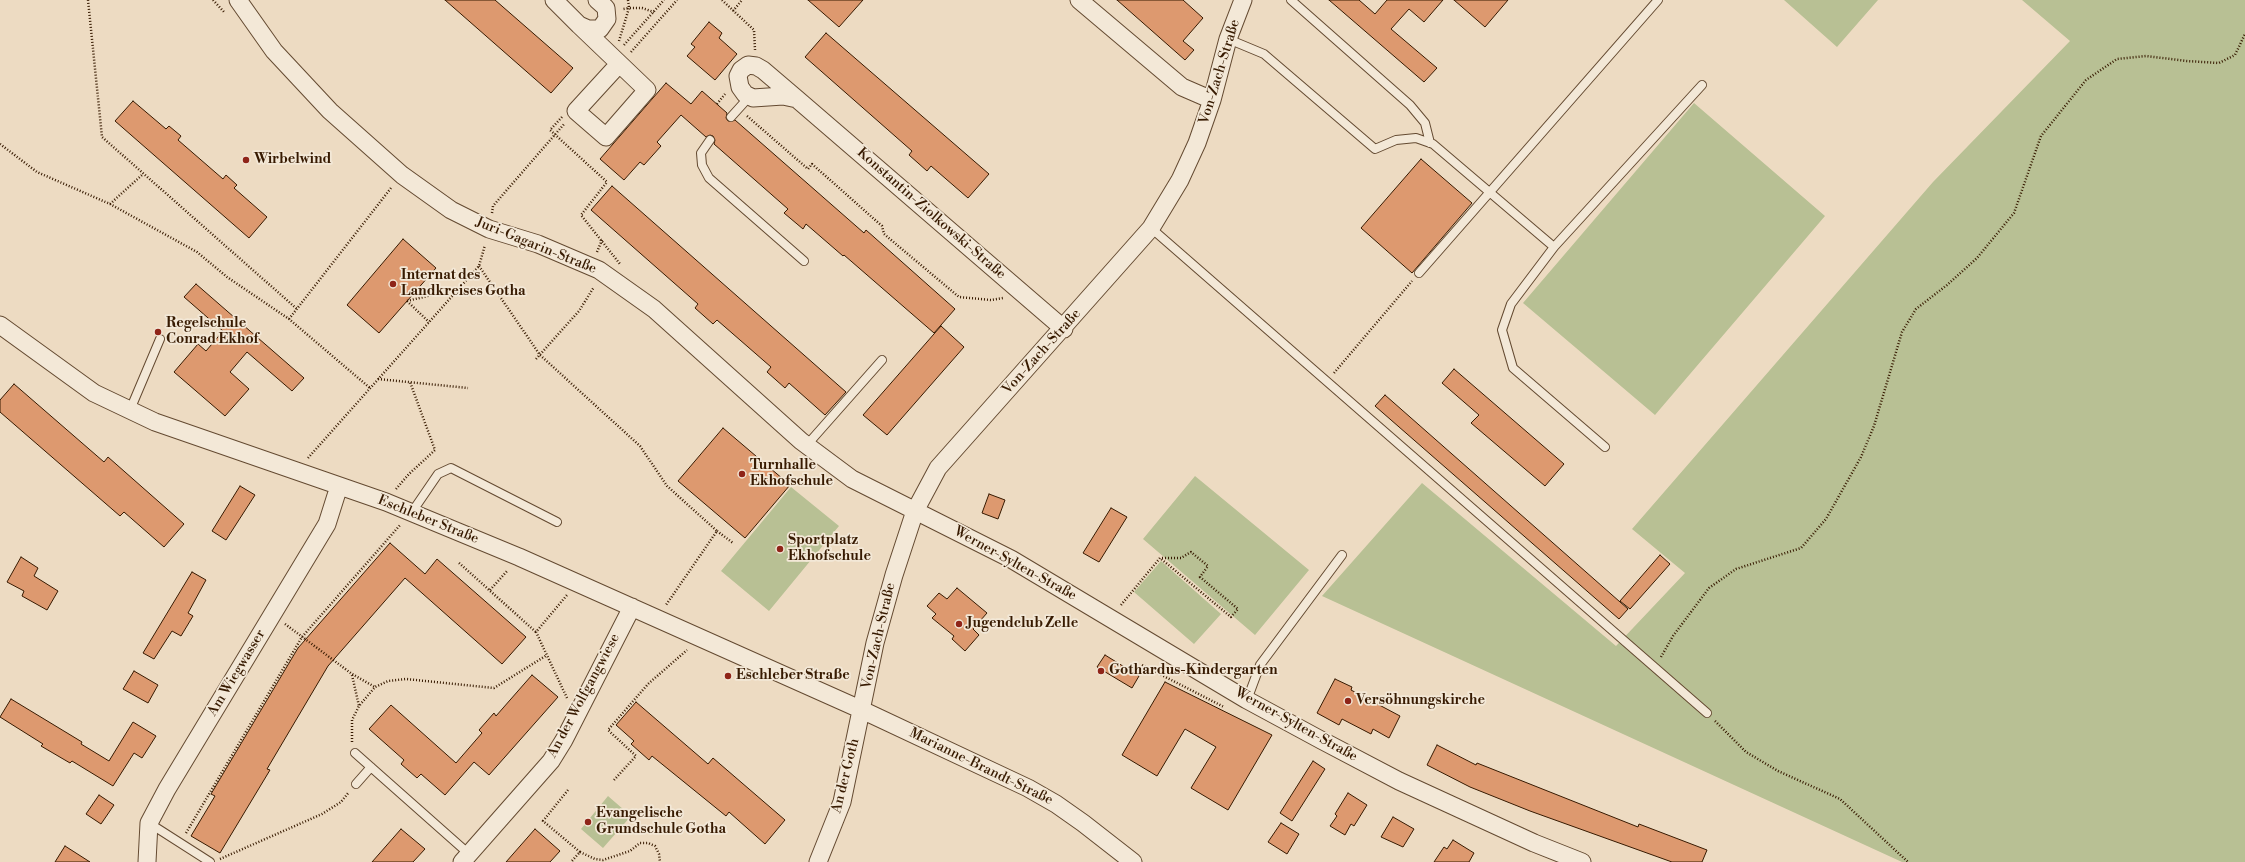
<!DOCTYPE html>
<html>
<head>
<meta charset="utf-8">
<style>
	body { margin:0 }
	canvas { display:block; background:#eddbc2 }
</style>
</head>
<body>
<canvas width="2245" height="862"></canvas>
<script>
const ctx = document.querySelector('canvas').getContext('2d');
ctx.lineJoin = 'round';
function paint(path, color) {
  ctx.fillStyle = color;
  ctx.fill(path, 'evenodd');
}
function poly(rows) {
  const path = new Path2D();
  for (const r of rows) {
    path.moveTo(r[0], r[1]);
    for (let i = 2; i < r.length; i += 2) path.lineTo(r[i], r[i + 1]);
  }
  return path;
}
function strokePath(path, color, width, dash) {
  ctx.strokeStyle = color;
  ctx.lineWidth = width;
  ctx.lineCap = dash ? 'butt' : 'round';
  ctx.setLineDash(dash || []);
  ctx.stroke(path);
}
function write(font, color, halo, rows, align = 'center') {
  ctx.font = font + ' "Libre Bodoni",serif';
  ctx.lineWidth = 3.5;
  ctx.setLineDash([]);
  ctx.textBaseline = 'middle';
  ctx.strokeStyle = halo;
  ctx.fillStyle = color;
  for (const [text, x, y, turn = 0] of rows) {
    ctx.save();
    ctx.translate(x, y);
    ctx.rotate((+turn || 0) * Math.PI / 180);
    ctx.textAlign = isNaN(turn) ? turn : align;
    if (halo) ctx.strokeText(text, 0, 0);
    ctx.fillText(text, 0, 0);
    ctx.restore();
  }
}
paint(poly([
	[1784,0,1878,0,1837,47],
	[2022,0,2245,0,2245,862,1902,862,1322,596,1422,483,1616,646,1685,573,1632,529,1933,182,2070,41],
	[1694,103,1825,216,1655,415,1523,303],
	[1195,476,1309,570,1255,635,1143,539],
	[791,487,839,526,769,611,721,571],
	[1161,561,1221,614,1194,644,1134,592],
	[608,796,631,816,603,848,581,829]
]), '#b8c094');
const building = poly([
	[445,0,495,0,573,68,551,93,445,0],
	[808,0,863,0,839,27,808,0],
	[1117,0,1183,0,1203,18,1183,41,1194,50,1185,60,1117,0],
	[1329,0,1359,0,1375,14,1387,0,1443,0,1424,22,1409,9,1391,29,1437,68,1424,82,1329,0],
	[1454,0,1508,0,1485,27,1454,0],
	[709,22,722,33,719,38,737,54,715,80,687,56,695,47,691,44,709,22],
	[826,33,989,174,968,198,931,166,927,171,909,155,912,151,805,57,826,33],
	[666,83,691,104,702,91,727,113,726,118,728,121,735,120,864,233,866,230,955,309,934,333,844,255,843,256,806,224,803,229,784,213,788,209,714,144,715,140,713,136,710,135,706,137,681,115,657,142,661,146,644,165,640,162,624,180,600,159,666,83],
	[133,101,166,129,169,126,181,136,178,140,223,179,226,175,237,185,234,188,267,217,249,238,115,121,133,101],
	[1421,159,1472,203,1412,273,1361,228,1421,159],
	[612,186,846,392,825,415,789,383,785,388,767,372,771,367,717,320,713,324,695,308,698,304,591,210,612,186],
	[403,239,436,268,379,333,347,305,403,239],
	[196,284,304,378,292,391,247,352,230,372,249,389,225,416,174,372,198,344,206,351,223,331,184,297,196,284],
	[941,326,964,347,887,435,863,415,941,326],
	[1454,369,1564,464,1545,486,1471,423,1479,415,1442,383,1454,369],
	[14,384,104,462,108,457,184,524,164,547,124,512,120,516,0,412,0,400,14,384],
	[1385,395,1628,609,1619,619,1375,406,1385,395],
	[723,428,790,485,745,538,678,481,723,428],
	[240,486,255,495,226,540,212,531,240,486],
	[989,494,1005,500,998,519,982,513,989,494],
	[1111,508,1127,517,1099,562,1083,553,1111,508],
	[390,543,425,574,437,559,526,637,502,664,405,578,328,666,267,769,270,770,220,853,191,836,215,796,211,794,298,648,390,543],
	[1660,555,1670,564,1630,609,1620,601,1660,555],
	[21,557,38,568,34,576,58,591,47,610,22,596,24,591,7,582,21,557],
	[192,572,206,580,188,613,193,616,181,636,172,631,154,659,143,653,192,572],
	[957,588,987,613,973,629,979,635,965,651,952,639,954,636,932,618,936,614,927,606,939,593,947,599,957,588],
	[1105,655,1139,676,1132,688,1097,667,1105,655],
	[134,671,158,685,148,703,123,689,134,671],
	[532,675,558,697,489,775,474,762,445,795,421,774,417,778,401,764,404,760,369,729,391,705,456,763,482,733,479,730,494,713,496,716,532,675],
	[1335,679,1352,687,1351,690,1400,716,1389,738,1373,729,1371,734,1342,719,1339,725,1317,713,1335,679],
	[1165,682,1272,735,1228,810,1191,788,1216,747,1185,729,1157,776,1122,755,1165,682],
	[11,699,82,742,81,744,109,761,133,722,156,736,142,758,134,753,113,786,72,761,70,763,41,746,43,744,0,717,11,699],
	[636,702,708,764,713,758,785,820,765,844,729,812,726,816,652,756,649,760,631,744,634,741,616,725,636,702],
	[1437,745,1476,765,1477,763,1638,827,1639,824,1707,850,1702,862,1672,862,1530,811,1470,787,1427,765,1437,745],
	[1313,761,1325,769,1292,821,1280,813,1313,761],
	[1348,793,1367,805,1354,826,1351,824,1345,835,1330,826,1337,816,1335,814,1348,793],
	[99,795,114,805,101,824,86,814,99,795],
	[1393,817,1414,829,1403,847,1381,837,1393,817],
	[1281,823,1299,834,1287,854,1268,842,1281,823],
	[401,829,425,849,413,862,372,862,401,829],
	[535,829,560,851,550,862,506,862,535,829],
	[1453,840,1474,853,1469,862,1434,862,1444,847,1447,849,1453,840],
	[65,846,90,862,55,862,65,846]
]);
paint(building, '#dd996f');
strokePath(building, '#371a01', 1);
const lane = poly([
	[1291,0,1410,105,1425,123,1430,143],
	[1228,39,1264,54,1375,149,1396,140,1416,138,1433,144,1554,247,1702,85],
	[731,117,750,96],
	[710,140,701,153,702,165,709,178,804,261],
	[1151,228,1707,713],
	[1554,247,1511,304,1502,330,1513,368,1605,447],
	[1419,273,1658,0],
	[130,410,160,339],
	[806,446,882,360],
	[412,512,438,474,451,468,557,522],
	[1247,700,1260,665,1342,555],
	[355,753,469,854],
	[356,784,371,767],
	[149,823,210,862]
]);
const street = poly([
	[238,0,274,51,330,111,402,175,451,210,489,229,538,244,599,270,654,309,801,441,852,479,1011,559,1247,700,1321,740,1399,781,1534,843,1582,862],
	[554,0,579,25,588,29,600,29,607,19,606,8,597,0],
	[1079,0,1182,87,1212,100],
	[579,25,647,90,606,137,576,111,619,64],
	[797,99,783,96,753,98,745,94,740,87,738,76,741,70,748,65,756,66,763,70,797,99,1064,329],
	[0,325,94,393,155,422,386,502,519,557,862,710,1028,788,1056,804,1083,823,1133,862],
	[147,862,149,823,167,789,327,524,339,486],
	[462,862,551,761,564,740,632,607],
	[818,862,842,802,875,643,894,575,915,511,938,468,1151,228,1180,180,1197,143,1212,100,1228,39,1243,0]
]);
strokePath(lane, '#644a31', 10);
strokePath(street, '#644a31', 19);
strokePath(poly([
	[88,0,102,137,297,309],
	[213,0,225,13],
	[628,0,629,8,642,8,654,12],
	[722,0,754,30,755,50],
	[733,11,742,0],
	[619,41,629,8,623,9],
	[624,45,664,0],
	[631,52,677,0],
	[717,104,725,94],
	[747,116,808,169,812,164,882,226,884,234,959,297,991,300,1003,298],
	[562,117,550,130,607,182,581,215,620,264],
	[0,144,37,172,110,204,197,252,227,277,289,319,370,388],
	[110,204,143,174],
	[492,213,493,206,565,123],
	[597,252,602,240],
	[479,266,540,355,640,446,667,486,717,531,666,605],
	[407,301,444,292,456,291],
	[407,301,429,322],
	[289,319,391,188],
	[536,359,579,311,594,287],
	[1334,373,1412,281],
	[378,379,468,388],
	[308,458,479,266,485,245],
	[396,489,409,474,435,450,410,382],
	[717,531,733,543],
	[459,563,536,632],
	[490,590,508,570],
	[1121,605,1160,558,1231,617,1238,609,1200,577,1208,566,1191,552,1181,558,1160,558],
	[285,624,352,674,375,687],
	[1661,657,1673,636,1709,588,1736,569,1801,548,1826,519,1861,457,1874,426,1902,332,1916,309,1947,285,1977,258,2014,213,2041,136,2086,80,2117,59,2146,56,2187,61,2219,63,2235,55,2245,34],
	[1142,665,1224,707],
	[352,675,359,706],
	[567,698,536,632,567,595],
	[1715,721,1746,752,1778,771,1840,799,1908,862],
	[352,742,352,720,359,706,375,687,388,681,406,679,494,688,547,655],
	[614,780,636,756,608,730,648,684,687,650],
	[568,790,543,821,580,852,571,862],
	[186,833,302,637,401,524],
	[580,852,595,859,603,860,630,851,640,843,648,843,655,846,659,854,660,862],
	[220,859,322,814,341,802,349,792]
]), '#371a01', 2.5, [1, 2]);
strokePath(lane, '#f3e8d7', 8);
strokePath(street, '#f3e8d7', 17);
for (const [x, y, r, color] of [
	[246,160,4,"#8f2418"],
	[393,284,4,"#8f2418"],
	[158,332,4,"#8f2418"],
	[742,474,4,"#8f2418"],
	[780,549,4,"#8f2418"],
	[959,624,4,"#8f2418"],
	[1101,671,4,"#8f2418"],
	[728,676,4,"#8f2418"],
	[1348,701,4,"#8f2418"],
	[588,822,4,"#8f2418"]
]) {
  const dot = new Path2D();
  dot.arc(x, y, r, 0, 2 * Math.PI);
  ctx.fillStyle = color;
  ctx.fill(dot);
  strokePath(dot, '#f3e8d7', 1.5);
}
write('14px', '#371a01', '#f3e8d7', [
	["Von-Zach-Straße",1220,72,-73],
	["Konstantin-Ziolkowski-Straße",931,214,41],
	["Juri-Gagarin-Straße",536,246,22],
	["Von-Zach-Straße",1042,352,-48],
	["Eschleber Straße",428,520,22],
	["Werner-Sylten-Straße",1015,564,29],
	["Von-Zach-Straße",879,636,-77],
	["Am Wiegwasser",237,673,-59],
	["An der Wolfgangwiese",584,696,-62],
	["Werner-Sylten-Straße",1296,725,29],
	["Marianne-Brandt-Straße",981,767,26],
	["An der Goth",846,776,-76]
]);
write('bold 14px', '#371a01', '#f3e8d7', [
	["Wirbelwind",254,160],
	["Internat des",401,276],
	["Landkreises Gotha",401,292],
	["Regelschule",166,324],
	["Conrad Ekhof",166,340],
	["Turnhalle",750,466],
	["Ekhofschule",750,482],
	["Sportplatz",788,541],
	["Ekhofschule",788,557],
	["Jugendclub Zelle",967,624],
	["Gothardus-Kindergarten",1109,671],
	["Eschleber Straße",736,676],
	["Versöhnungskirche",1356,701],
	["Evangelische",596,814],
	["Grundschule Gotha",596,830]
], 'left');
</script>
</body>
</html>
